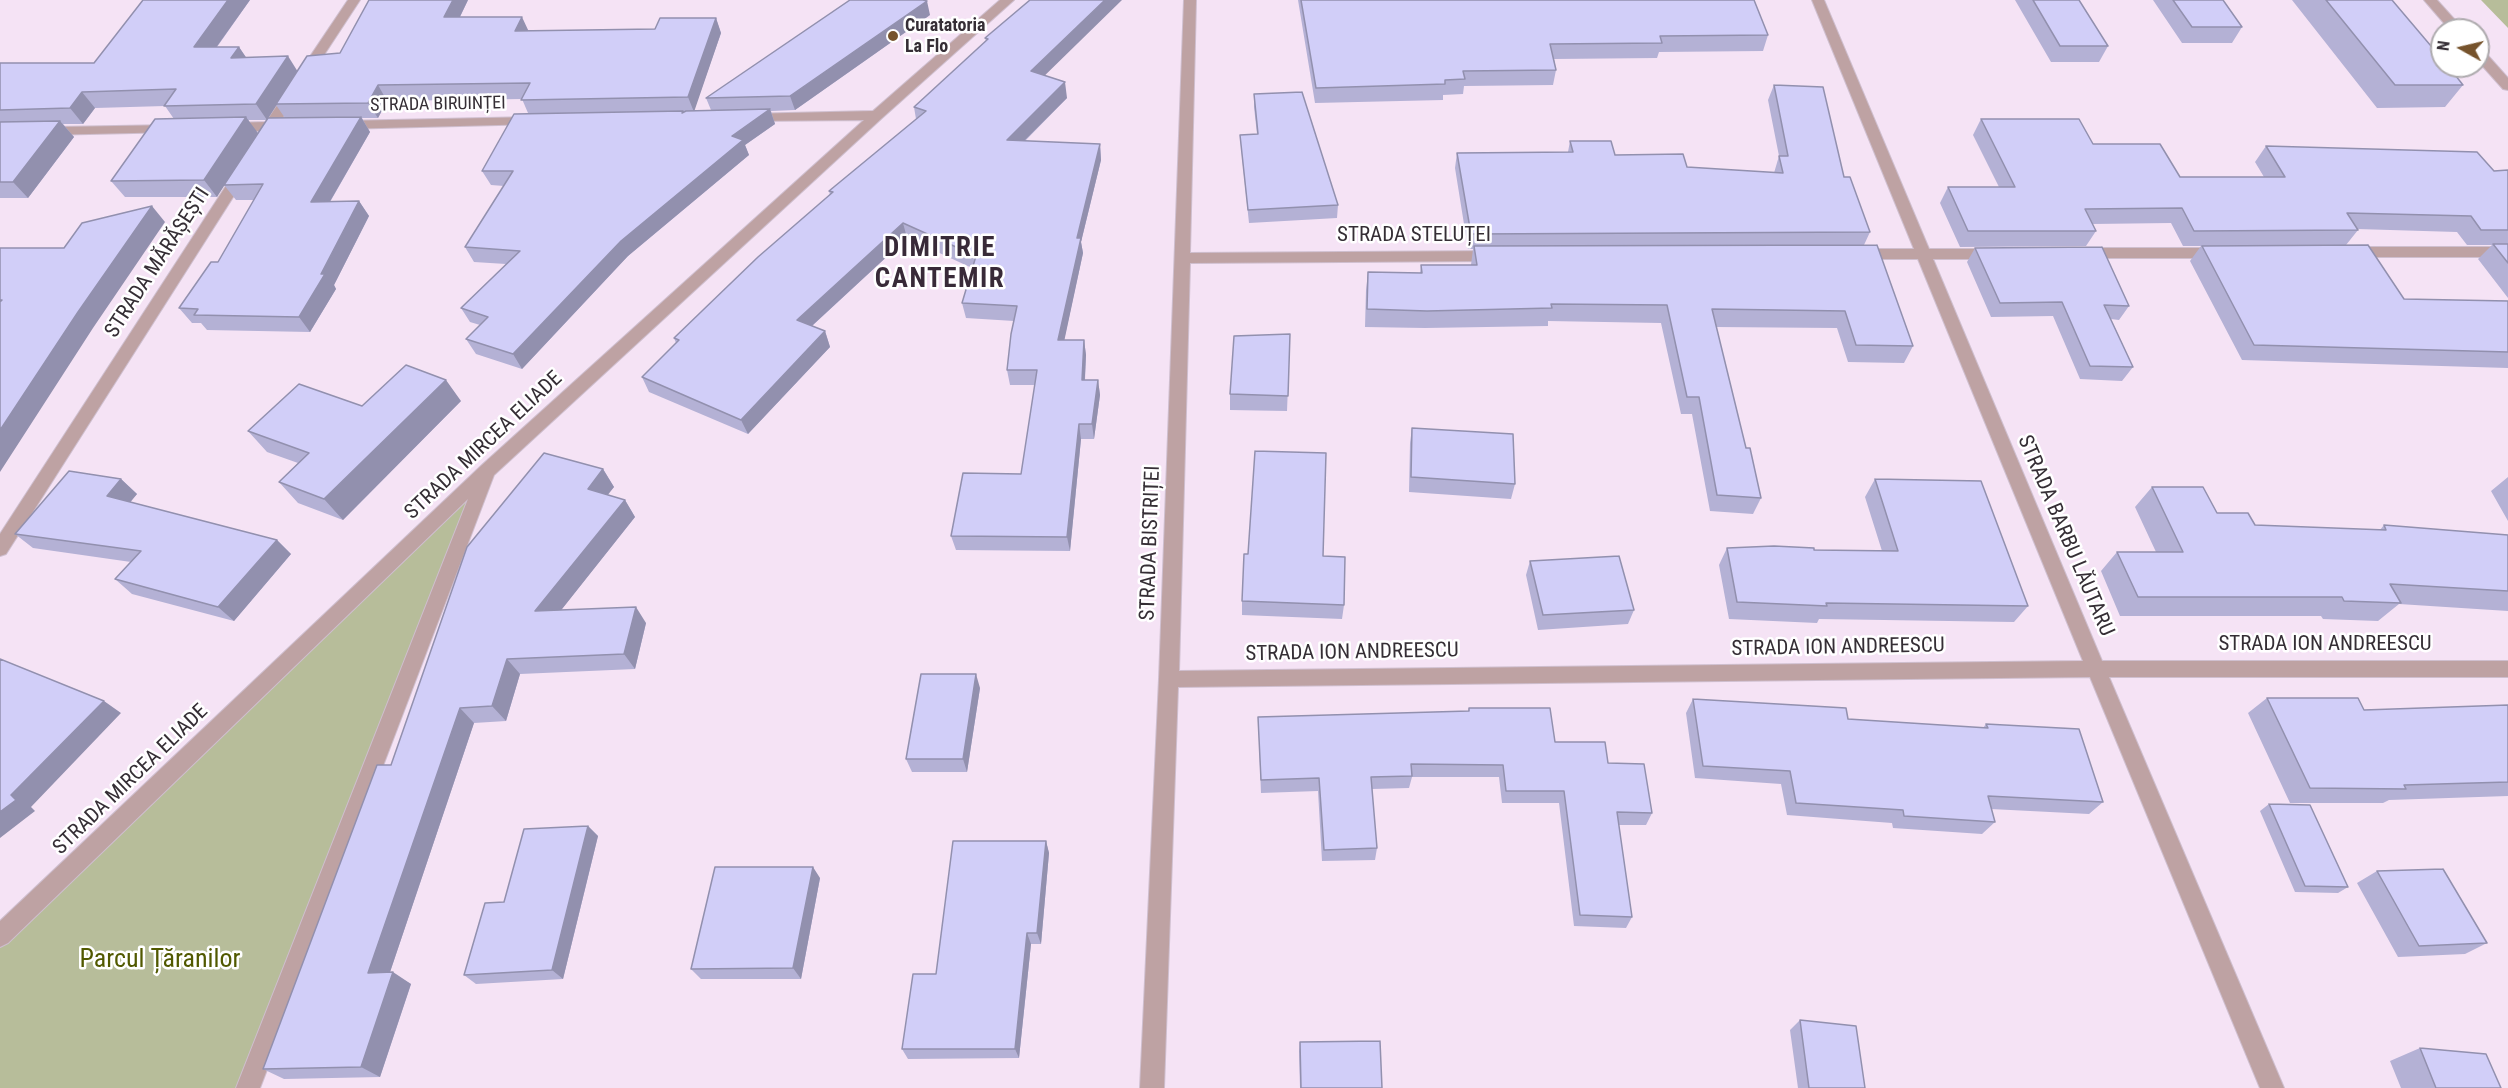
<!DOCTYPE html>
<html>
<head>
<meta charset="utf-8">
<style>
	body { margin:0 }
	#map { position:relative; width:2508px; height:1088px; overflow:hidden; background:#f5e3f5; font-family:"Roboto Condensed",sans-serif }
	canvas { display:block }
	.north { position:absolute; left:2430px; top:18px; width:60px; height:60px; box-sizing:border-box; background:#fff; border:2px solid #aeabae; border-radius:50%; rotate:278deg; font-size:16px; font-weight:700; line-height:24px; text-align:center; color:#352e35 }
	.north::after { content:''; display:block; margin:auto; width:21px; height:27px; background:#76532c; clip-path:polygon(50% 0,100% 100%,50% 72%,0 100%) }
</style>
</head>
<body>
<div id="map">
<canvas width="2508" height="1088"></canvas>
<div class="north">N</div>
</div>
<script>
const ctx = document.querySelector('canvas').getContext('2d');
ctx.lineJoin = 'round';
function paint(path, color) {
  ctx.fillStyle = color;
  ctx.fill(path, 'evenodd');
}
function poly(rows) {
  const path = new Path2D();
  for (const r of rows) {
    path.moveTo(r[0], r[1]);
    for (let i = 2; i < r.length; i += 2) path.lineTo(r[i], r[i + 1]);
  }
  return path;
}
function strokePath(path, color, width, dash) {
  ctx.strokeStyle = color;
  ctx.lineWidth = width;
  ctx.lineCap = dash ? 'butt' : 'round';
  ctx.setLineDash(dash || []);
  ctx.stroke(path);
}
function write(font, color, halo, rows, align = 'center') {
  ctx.font = font + ' "Roboto Condensed",sans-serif';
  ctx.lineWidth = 5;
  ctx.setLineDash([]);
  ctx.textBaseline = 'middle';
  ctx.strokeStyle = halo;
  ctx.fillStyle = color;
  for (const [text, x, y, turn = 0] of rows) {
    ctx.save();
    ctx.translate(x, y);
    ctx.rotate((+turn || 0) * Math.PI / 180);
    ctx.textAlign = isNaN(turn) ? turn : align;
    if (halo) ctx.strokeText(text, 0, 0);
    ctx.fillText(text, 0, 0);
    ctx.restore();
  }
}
paint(poly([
	[2481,0,2508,0,2508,28],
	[488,470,248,1088,0,1088,0,936]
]), '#b7bd9a');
const street = poly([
	[348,0,360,0,280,122,292,123,294,126,292,129,275,131,271,136,266,137,261,136,260,131,226,130,224,127,226,124,231,123,266,122,348,0],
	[1000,0,1014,0,882,118,494,475,260,1088,236,1088,468,499,8,943,0,947,0,921,482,465,864,120,750,121,743,117,745,114,873,111,1000,0],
	[1184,0,1196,0,1190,253,1495,251,1503,256,1495,261,1190,263,1179,671,2083,661,1918,259,1856,259,1848,254,1856,249,1914,249,1812,0,1824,0,1929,249,1996,249,2004,254,1996,259,1933,259,2102,661,2508,661,2508,677,2109,677,2284,1088,2260,1088,2090,677,1178,687,1164,1088,1140,1088,1159,679,1184,0],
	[2424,0,2437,0,2464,30,2450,30,2424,0],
	[2478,49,2483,50,2508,78,2508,90,2503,89,2478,61,2478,49],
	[533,117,540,121,538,124,342,129,335,125,342,121,533,117],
	[173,125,178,126,180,129,178,132,0,136,0,128,173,125],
	[242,167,249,172,6,554,0,556,0,534,237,169,242,167],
	[2351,247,2508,247,2508,257,2351,257,2343,252,2351,247],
	[2081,248,2221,248,2229,253,2221,258,2081,258,2073,253,2081,248]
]);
strokePath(street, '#cfbfcf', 2);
paint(street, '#bea2a3');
paint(poly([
	[250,0,217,47,239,47,246,58,297,71,340,53,468,0,460,17,529,31,655,29,716,18,721,33,694,110,711,110,706,98,930,15,795,110,771,111,775,124,745,145,749,155,628,256,522,369,476,354,466,339,480,325,470,322,461,308,506,264,474,262,465,247,504,186,491,185,482,171,528,113,522,99,387,101,378,118,362,118,370,132,330,202,359,201,369,216,334,285,336,289,310,332,207,330,201,323,192,323,179,308,218,262,254,200,236,200,224,185,285,118,276,105,267,120,249,120,217,197,125,197,111,181,174,119,165,106,95,108,83,124,63,124,74,137,28,198,0,198,0,63,94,63],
	[1030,0,1045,75,1067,98,1025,141,1100,144,1101,160,1081,242,1083,253,1064,340,1084,340,1086,355,1085,380,1098,380,1100,395,1094,439,1081,439,1070,551,956,550,951,536,1021,474,1035,385,1010,385,1007,370,1014,321,966,318,962,303,972,268,907,238,812,326,825,331,830,347,748,434,649,392,642,377,676,343,674,338,830,195,829,191,916,119,914,107,986,41,985,38],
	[1298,0,1754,0,1768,35,1763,51,1659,52,1657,58,1554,59,1556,70,1553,85,1464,86,1463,94,1443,95,1443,100,1315,103],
	[2015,0,2079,0,2108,46,2099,62,2051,62],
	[2153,0,2223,0,2242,27,2232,43,2182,43],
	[2292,0,2392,0,2463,85,2445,107,2377,108],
	[1774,85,1844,177,1870,232,1864,245,1913,346,1904,363,1848,362,1837,328,1716,327,1746,448,1761,498,1753,514,1710,511,1692,414,1681,414,1661,323,1548,321,1548,326,1425,328,1365,327,1366,290,1368,272,1420,273,1421,265,1471,265,1473,249,1468,249,1455,168,1457,153,1568,152,1570,141,1615,155,1687,167,1774,173,1779,156,1768,100],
	[1254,94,1338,205,1337,218,1249,223,1241,147,1240,135,1257,134,1254,107],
	[1981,119,2093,144,2180,177,2264,177,2255,162,2266,146,2494,171,2508,170,2508,298,2478,259,2492,245,2467,245,2457,232,2357,229,2358,230,2346,245,2404,299,2508,301,2508,368,2242,360,2190,261,2201,246,2183,246,2171,223,2092,224,2096,231,2086,246,1960,247,1940,203,1948,187,1999,187,1973,135],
	[1975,248,2129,306,2119,320,2111,319,2133,367,2122,381,2080,379,2053,316,1991,317,1967,262],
	[1290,334,1287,411,1230,410,1230,394],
	[461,401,343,520,298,503,279,482,298,463,267,452,248,431],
	[1412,428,1515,484,1511,499,1409,492,1410,443],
	[603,469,614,487,607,495,625,500,635,517,561,610,646,623,635,669,520,674,506,721,474,723,390,972,411,984,380,1077,284,1079,263,1069,391,765],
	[2508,477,2508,521,2491,491],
	[121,479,137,494,130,502,277,540,291,554,234,621,132,594,115,579,131,562,33,548,15,534],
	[1875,479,2028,606,2014,622,1819,619,1817,623,1729,619,1719,565,1727,548,1882,551,1865,497],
	[2152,487,2217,513,2255,525,2380,530,2384,525,2508,535,2508,611,2399,604,2378,621,2323,619,2321,616,2120,616,2101,571,2117,552,2156,552,2135,507],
	[1323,556,1344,605,1342,619,1242,615,1242,601],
	[1530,561,1634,610,1628,624,1538,630,1526,575],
	[980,688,967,772,912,772,906,759],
	[2267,698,2364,710,2508,705,2508,796,2389,800,2383,803,2290,803,2248,713],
	[1693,699,1848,719,1983,728,1986,724,2103,802,2089,814,1991,809,1995,822,1982,834,1893,828,1892,823,1787,815,1781,784,1695,778,1686,713],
	[1469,708,1608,763,1652,813,1646,825,1619,825,1632,917,1626,928,1574,926,1559,803,1502,803,1499,777,1412,777,1409,788,1372,789,1377,848,1375,860,1322,861,1318,791,1261,793,1258,717,1468,711],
	[2269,804,2348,887,2338,893,2295,892,2260,811],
	[588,826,598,836,563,979,476,984,464,975,504,902],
	[1046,841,1049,853,1041,944,1031,944,1019,1058,908,1059,902,1049,936,974],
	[2377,871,2487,943,2465,954,2398,957,2357,883],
	[820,878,801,979,701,979,691,969],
	[1800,1020,1865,1088,1798,1088,1790,1030],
	[1300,1042,1382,1088,1300,1088,1299,1051],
	[2420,1048,2501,1088,2401,1088,2390,1061]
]), '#b4b1d5');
paint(poly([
	[228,0,250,0,205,63,194,47],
	[453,0,468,0,452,33,444,17],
	[1105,0,1122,0,1034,86,1031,71],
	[927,1,930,15,795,110,790,96],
	[522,17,529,32,515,31],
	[716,18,721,33,694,112,688,97],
	[239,47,250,63,231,58],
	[288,56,298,72,267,120,256,104],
	[1065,82,1067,98,1010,155,1007,140],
	[378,85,387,101,378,118,368,103],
	[82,92,95,108,83,124,70,108],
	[770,109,775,124,745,145,749,155,628,256,522,369,513,354,621,241,732,136],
	[246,117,258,133,217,197,204,180],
	[361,117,370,132,321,217,311,202],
	[60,121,74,137,28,198,13,182],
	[1100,144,1101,160,1081,242,1083,253,1061,356,1058,340,1077,238],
	[359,201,369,216,334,285,336,289,310,332,299,317],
	[152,206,165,222,93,328,0,472,0,430,78,312],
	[903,223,907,238,802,335,797,320],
	[825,331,830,347,748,434,741,420],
	[1084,340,1086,355,1084,395,1082,380],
	[446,380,461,401,343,520,324,499],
	[1098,380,1100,395,1094,439,1092,424],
	[1079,424,1081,439,1070,551,1067,537],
	[603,469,614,487,599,506,588,489],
	[121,479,137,494,123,511,107,496],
	[625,500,635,517,547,628,535,611],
	[277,540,291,554,234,621,218,607],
	[636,607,646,623,635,669,624,654],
	[507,659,520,674,506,721,492,706],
	[976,674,980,688,967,772,963,759],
	[104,701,121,713,31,807,35,811,0,838,0,812,11,795],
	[460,708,474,723,386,984,368,973],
	[588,826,598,836,563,979,552,970],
	[1046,841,1049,853,1041,944,1037,933],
	[813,867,820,878,801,979,793,968],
	[1027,933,1031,944,1019,1058,1015,1049],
	[393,972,411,984,380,1077,361,1067]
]), '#9290ae');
const building = poly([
	[143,0,228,0,194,47,239,47,231,58,288,56,256,104,164,106,176,89,82,92,70,108,0,110,0,63,94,63,143,0],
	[369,0,453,0,444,17,522,17,515,31,655,29,660,18,716,18,688,97,521,100,530,83,378,85,368,103,276,104,307,56,340,53,369,0],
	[850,0,923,0,927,1,790,96,706,98,850,0],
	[1030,0,1105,0,1031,71,1065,82,1007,140,1100,144,1077,238,1081,238,1058,340,1084,340,1082,380,1098,380,1092,424,1079,424,1067,537,951,536,963,473,1021,474,1037,370,1007,370,1011,334,1017,306,962,303,976,256,903,223,797,320,825,331,741,420,642,377,679,340,674,338,758,257,833,192,829,191,926,111,914,107,988,39,985,38,1030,0],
	[1301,0,1754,0,1768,35,1660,36,1662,43,1550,44,1556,70,1463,71,1465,79,1445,80,1445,84,1316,88,1301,0],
	[2033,0,2079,0,2108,46,2060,46,2033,0],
	[2173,0,2223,0,2242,27,2192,27,2173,0],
	[2326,0,2392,0,2442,59,2442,66,2448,66,2463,85,2395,85,2326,0],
	[1774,85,1823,87,1844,177,1850,177,1870,232,1471,234,1457,153,1573,152,1570,141,1611,141,1615,155,1683,154,1687,167,1783,173,1779,156,1788,156,1774,85],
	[1302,92,1338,205,1248,210,1240,135,1258,134,1254,94,1302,92],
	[770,109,732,136,743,140,621,241,513,354,466,339,488,317,461,308,520,251,465,247,513,171,482,171,514,114,683,111,682,113,686,111,770,109],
	[246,117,204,180,111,181,155,119,246,117],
	[361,117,311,202,359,201,321,274,325,274,299,317,194,315,198,309,179,308,211,262,218,262,263,184,224,185,268,118,361,117],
	[1981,119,2079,119,2093,144,2160,144,2180,177,2285,177,2266,146,2477,152,2494,171,2508,170,2508,230,2481,230,2471,216,2347,213,2358,230,2194,231,2182,208,2085,209,2096,231,1968,231,1948,187,2015,187,1981,119],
	[60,121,13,182,0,182,0,122,60,121],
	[152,206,78,312,0,430,0,302,2,300,0,300,0,248,64,248,82,223,152,206],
	[2493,244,2508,244,2508,263,2493,244],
	[1877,245,1913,346,1856,345,1845,311,1712,309,1746,448,1750,448,1761,498,1717,495,1699,397,1687,397,1667,305,1551,304,1552,308,1427,311,1367,309,1368,272,1422,273,1421,265,1477,265,1474,246,1877,245],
	[2368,245,2404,299,2508,301,2508,352,2254,345,2202,246,2368,245],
	[2102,247,2129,306,2104,305,2133,367,2090,366,2062,302,2000,303,1975,248,2102,247],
	[1290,334,1288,396,1230,394,1234,336,1290,334],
	[406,365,446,380,324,499,279,482,309,453,248,431,299,384,362,406,406,365],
	[1412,428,1513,434,1515,484,1411,477,1412,428],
	[1255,451,1326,453,1323,556,1345,557,1344,605,1242,601,1244,554,1248,554,1255,451],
	[544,453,603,469,588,489,625,500,535,611,636,607,624,654,507,659,492,706,460,708,368,973,393,972,361,1067,263,1069,377,765,391,765,467,547,544,453],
	[69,471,121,479,107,496,277,540,218,607,115,579,141,551,15,534,69,471],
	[1875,479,1981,481,2028,606,1826,603,1827,606,1737,602,1727,548,1774,546,1814,548,1814,550,1898,551,1875,479],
	[2152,487,2203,487,2217,513,2248,513,2255,525,2386,530,2384,525,2508,535,2508,591,2390,584,2401,603,2344,601,2342,597,2138,597,2117,552,2183,552,2152,487],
	[1619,556,1634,610,1543,615,1530,561,1619,556],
	[0,659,104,701,11,795,16,800,0,812,0,659],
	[921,674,976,674,963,759,906,759,921,674],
	[2267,698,2358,698,2364,710,2508,705,2508,782,2404,785,2406,789,2310,788,2267,698],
	[1693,699,1846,708,1848,719,1988,728,1986,724,2079,729,2103,802,1988,796,1995,822,1904,816,1903,810,1796,803,1790,771,1703,766,1693,699],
	[1469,708,1550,708,1555,742,1605,742,1608,763,1644,764,1652,813,1617,812,1632,917,1580,915,1564,791,1506,791,1503,765,1411,764,1412,776,1371,777,1377,848,1324,850,1319,778,1261,780,1258,717,1469,711,1469,708],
	[2269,804,2310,805,2348,887,2305,886,2269,804],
	[588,826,552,970,464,975,485,903,504,902,524,829,588,826],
	[953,841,1046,841,1037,933,1027,933,1015,1049,902,1049,913,974,936,974,953,841],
	[715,867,813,867,793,968,691,969,715,867],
	[2443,869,2487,943,2419,946,2377,871,2443,869],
	[1800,1020,1856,1026,1865,1088,1809,1088,1800,1020],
	[1380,1041,1382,1088,1301,1088,1300,1042,1380,1041],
	[2420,1048,2486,1054,2501,1088,2436,1088,2420,1048]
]);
paint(building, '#d1cef8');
strokePath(building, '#9290ae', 1.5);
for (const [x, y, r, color] of [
	[893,36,6,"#76532c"]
]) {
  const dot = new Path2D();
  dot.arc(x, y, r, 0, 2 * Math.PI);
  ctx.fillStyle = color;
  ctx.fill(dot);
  strokePath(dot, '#fff', 2);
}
write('bold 18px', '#352e35', '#fff', [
	["Curatatoria",905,26],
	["La Flo",905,47]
], 'left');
write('18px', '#352e35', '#fff', [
	["STRADA BIRUINȚEI",438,105,-1]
]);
write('21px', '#352e35', '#fff', [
	["STRADA STELUȚEI",1414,236],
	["STRADA MĂRĂȘEȘTI",158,263,-57],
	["STRADA MIRCEA ELIADE",484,446,-43],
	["STRADA BARBU LĂUTARU",2065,536,67],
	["STRADA BISTRIȚEI",1151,543,-88],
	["STRADA ION ANDREESCU",2325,645],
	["STRADA ION ANDREESCU",1838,648,-1],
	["STRADA ION ANDREESCU",1352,653,-1],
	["STRADA MIRCEA ELIADE",131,780,-44]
]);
write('26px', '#515900', '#fff', [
	["Parcul Țăranilor",160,960]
]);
ctx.letterSpacing = '1.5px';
write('bold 27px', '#382a38', '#fff', [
	["DIMITRIE",940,249],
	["CANTEMIR",940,280]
]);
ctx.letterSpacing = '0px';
</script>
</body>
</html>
